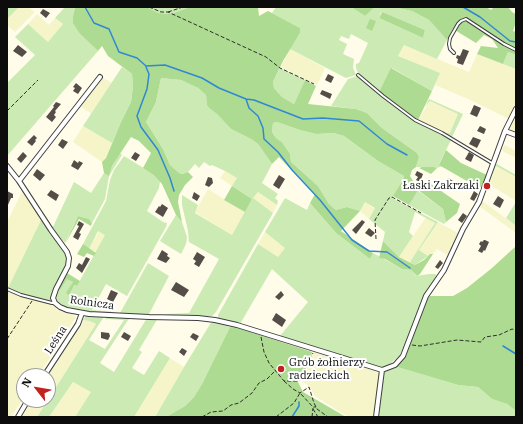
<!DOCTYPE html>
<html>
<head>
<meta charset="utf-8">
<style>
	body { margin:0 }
	#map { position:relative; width:523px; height:424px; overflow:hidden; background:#fffcea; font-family:"IBM Plex Serif",serif }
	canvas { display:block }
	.frame { position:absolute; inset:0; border:8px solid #0c0c0c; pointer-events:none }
	.north { position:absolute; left:16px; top:368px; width:40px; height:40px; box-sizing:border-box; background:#fff; border:1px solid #9e9e9e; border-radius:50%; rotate:301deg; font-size:11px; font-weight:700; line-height:16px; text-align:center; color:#0c0c0c }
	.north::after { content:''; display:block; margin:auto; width:14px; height:18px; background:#c0221f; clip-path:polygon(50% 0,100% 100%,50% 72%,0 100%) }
</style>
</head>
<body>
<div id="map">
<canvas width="523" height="424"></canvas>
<div class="frame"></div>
<div class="north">N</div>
</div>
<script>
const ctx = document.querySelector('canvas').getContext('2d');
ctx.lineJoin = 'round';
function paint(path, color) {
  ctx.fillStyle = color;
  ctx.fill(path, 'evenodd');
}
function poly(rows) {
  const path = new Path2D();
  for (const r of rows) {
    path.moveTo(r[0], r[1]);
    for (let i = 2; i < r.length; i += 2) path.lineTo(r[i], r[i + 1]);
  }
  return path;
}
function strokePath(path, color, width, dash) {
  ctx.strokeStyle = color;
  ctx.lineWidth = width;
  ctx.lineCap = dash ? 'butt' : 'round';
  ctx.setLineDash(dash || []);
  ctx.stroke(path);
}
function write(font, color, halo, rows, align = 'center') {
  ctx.font = font + ' "IBM Plex Serif",serif';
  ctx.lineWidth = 4;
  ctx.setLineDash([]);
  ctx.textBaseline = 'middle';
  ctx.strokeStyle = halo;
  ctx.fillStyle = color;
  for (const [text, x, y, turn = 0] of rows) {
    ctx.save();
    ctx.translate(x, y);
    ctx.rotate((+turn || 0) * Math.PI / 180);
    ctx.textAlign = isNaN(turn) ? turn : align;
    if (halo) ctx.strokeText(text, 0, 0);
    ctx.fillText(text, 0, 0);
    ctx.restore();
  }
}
paint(poly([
	[19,7,28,7,35,12,15,32,7,25,7,19],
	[37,14,49,25,55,18,63,24,48,42,28,24],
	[404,45,469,72,477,54,516,69,516,106,509,119,468,99,435,85,439,73,398,56],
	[290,49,325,68,317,85,281,67],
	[101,77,112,83,92,114,79,106],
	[430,101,459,114,450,133,444,133,418,120],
	[512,118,516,120,516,134,508,128],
	[83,126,112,143,106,158,102,162,73,142],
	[505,145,516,151,516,158,504,152,502,150,503,147],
	[496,166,516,177,516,201,487,183,489,179,491,179],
	[225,171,237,178,232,186,220,178],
	[208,189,245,212,232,235,195,212],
	[23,190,42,218,8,288,7,287,7,222],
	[258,192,277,205,273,213,252,199],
	[481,200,516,226,516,233,479,206],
	[365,202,375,209,369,219,360,211],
	[426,217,435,223,410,262,399,257],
	[438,222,458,233,458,236,449,256,437,249,433,254,428,256,419,250],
	[99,231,106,235,96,252,89,249],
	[265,232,286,248,278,257,258,244],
	[7,290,22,296,55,306,57,310,71,314,76,317,38,376,24,376,24,397,11,417,7,417],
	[83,320,90,321,96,324,48,399,48,376],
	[314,352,378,371,380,373,373,417,348,417,315,396,310,387,301,380],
	[170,358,184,367,155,417,134,417],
	[73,382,92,391,75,417,49,417],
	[32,400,47,400,37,417,22,417]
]), '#f6f5ca');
paint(poly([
	[7,7,19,7,7,19],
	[65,7,75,8,73,16,80,34,98,51,7,156,7,83,35,55,15,37,28,24,48,42,63,24,55,18],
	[147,7,190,7,171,14,158,13],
	[276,7,351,7,365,16,375,7,393,7,412,11,429,20,447,40,437,59,404,45,398,56,440,73,432,91,392,68,379,92,359,75,356,68,356,64,359,63,368,43,351,34,349,39,341,36,339,40,347,44,343,54,354,59,353,68,356,75,346,78,290,49,300,33,300,28,272,13],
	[381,12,425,30,423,38,379,18],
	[508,52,516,55,516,69,503,64],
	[122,67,132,74,133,87,131,102,121,122,112,143,83,126],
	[280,68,305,80,294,104,282,97,274,88,273,82],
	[357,76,413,119,451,140,439,164,442,166,437,168,434,167,416,167,419,157,417,153,382,128,367,113,356,109,331,106,348,79],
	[161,78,181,80,198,88,206,95,207,105,209,108,217,114,231,129,251,139,258,144,272,164,262,183,278,194,275,198,278,201,277,205,258,192,253,198,273,213,216,312,212,316,166,316,167,314,189,313,219,259,189,242,188,231,182,205,182,195,198,205,195,213,232,235,252,199,232,186,237,178,225,171,212,165,210,166,204,162,199,168,195,164,188,172,182,174,179,173,170,165,163,149,146,122,156,102],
	[429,99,463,114,452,137,444,133,450,133,458,114,430,101,425,107],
	[277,122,300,130,316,134,334,133,344,136,378,161,404,176,404,178,392,198,438,222,419,250,428,256,415,265,410,262,435,223,415,212,409,232,413,236,399,257,383,241,385,232,369,219,375,208,365,202,360,211,347,207,336,210,329,204,318,186,291,162,290,154,282,142,276,138,272,132,273,123],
	[120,153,122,155,109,176,105,199,92,223,89,219,78,216,65,243,52,229,74,182,91,193,104,173,109,175,112,166],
	[124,156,155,175,160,181,159,188,147,211,163,222,167,223,166,227,127,296,106,284,92,310,115,312,114,314,82,312,65,308,57,301,56,296,58,289,60,290,67,278,73,282,67,293,74,285,77,286,105,235,98,231,89,249,83,244,106,201,110,180,114,170],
	[495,163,516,175,516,177,496,166,490,180,489,179],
	[417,190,443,209,446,222,444,224,409,205],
	[285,198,307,210,310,203,336,233,370,259,373,253,402,269,411,270,416,276,429,274,435,274,438,276,429,287,402,351,399,356,389,365,383,368,312,347,280,336,308,302,272,269,240,324,218,318,218,315,258,244,278,257,285,248,265,232],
	[516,202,516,226,506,218],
	[176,215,182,222,187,237,186,244,181,254,160,241],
	[42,218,66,252,66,264,65,270,53,291,52,301,51,302,19,293,8,288],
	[148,263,169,276,149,314,146,315,121,314,120,313],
	[91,315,101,316,103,318,89,340,105,349,124,320,107,319,105,320,107,317,131,318,128,320,100,363,114,372,147,318,158,318,139,350,142,352,132,368,144,375,159,351,170,358,134,417,75,417,91,392,73,382,49,417,37,417,96,324,90,321,83,320,85,317],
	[212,321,230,327,202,384,194,397,185,406,166,417,155,417,184,367],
	[394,366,458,385,478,387,492,399,507,404,516,411,516,417,377,417,383,375,385,372]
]), '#cceab3');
paint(poly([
	[74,7,147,7,158,13,171,14,190,7,258,7,259,16,268,11,272,13,300,28,300,33,283,61,273,82,274,88,282,97,294,104,305,80,316,86,308,104,356,109,367,113,382,128,417,153,419,157,416,167,412,170,410,176,418,189,424,188,431,184,460,204,457,213,446,222,443,209,418,190,409,205,393,196,404,178,404,176,378,161,344,136,334,133,316,134,300,130,277,122,273,123,272,132,276,138,282,142,290,154,291,162,318,186,329,204,336,210,347,207,360,211,341,231,373,253,370,259,336,233,310,203,315,194,279,157,272,164,258,144,251,139,231,129,217,114,209,108,207,105,206,95,198,88,181,80,161,78,156,102,146,122,163,149,170,165,179,173,182,174,188,172,193,177,185,185,179,195,178,202,182,222,176,215,162,184,154,175,143,168,151,153,139,141,131,137,112,166,109,176,104,173,102,162,106,158,121,122,131,102,133,87,132,74,108,56,102,46,98,51,80,34,73,23,73,16,75,8],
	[351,7,375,7,365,16],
	[393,7,486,7,491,10,494,7,508,7,512,12,516,14,516,22,513,31,516,32,516,55,508,52,503,64,477,54,481,46,498,48,492,39,484,35,476,43,453,29,447,40,429,20,412,11],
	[382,12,425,30,423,38,379,18],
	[370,19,376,21,372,31,366,28],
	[391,68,432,91,418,120,379,92],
	[446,150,461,163,487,175,482,187,472,184,439,165],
	[422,167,434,167,437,168,431,174,419,168],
	[232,186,252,199,245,212,224,200],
	[78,216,89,219,92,223,91,226,79,219,65,244],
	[383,241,399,257,415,265,424,260,430,254,433,254,420,274,417,276,411,270,402,269,385,259,379,258],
	[83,244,96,253,94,256,87,253,84,257,77,254],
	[516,246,516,411,507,404,492,399,478,387,458,385,394,366,399,362,427,298,430,296,453,296,467,288,492,268],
	[67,273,80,281,77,286,74,285,69,295,66,293,73,282,67,279,60,290,58,289],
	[230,327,238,328,312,352,311,357,298,382,303,392,346,417,166,417,185,406,194,397,202,384]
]), '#aedb92');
strokePath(poly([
	[85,7,94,23,109,29,119,52,137,58,146,66,165,65,202,78,219,88,246,99,254,100,303,119,323,118,359,121,387,144,407,155],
	[463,7,480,17,510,41,516,42],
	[146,67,149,74,147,89,137,116,141,127,158,150,170,178,174,191],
	[246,99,249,108,258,116,263,128,264,139,278,152,292,170,320,200,352,240,369,251,387,252,410,268],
	[503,346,516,354],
	[292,417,299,406,299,402]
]), '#3188d2', 1.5);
paint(poly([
	[43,9,50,13,46,18,40,13],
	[18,45,27,52,22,57,13,51],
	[463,49,469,51,463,65,457,63,458,59,456,58,457,55,460,56],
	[328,74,334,77,331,83,325,80],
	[76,83,82,88,78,94,73,91,75,88,73,87],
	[322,90,332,94,330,99,320,94],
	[56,102,61,104,55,111,56,112,54,115,56,117,52,122,46,117,54,107,53,106],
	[474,105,481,108,477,117,470,114],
	[480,126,486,129,484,134,477,131],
	[34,135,37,138,35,140,36,141,32,146,27,142],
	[473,137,481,140,477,148,469,144],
	[62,139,68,142,63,149,58,145],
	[23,152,27,156,21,163,17,159],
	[135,152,140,155,136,161,131,158],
	[469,152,474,155,471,162,465,159],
	[74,160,78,163,79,161,83,163,78,170,71,166],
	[37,169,45,175,40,181,33,175],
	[417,171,423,174,420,182,416,180,418,177,415,175],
	[279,175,285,179,279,189,273,185],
	[208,177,212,178,213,183,209,187,205,185],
	[448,178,453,181,449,189,443,186],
	[51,190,59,195,56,201,47,195],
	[7,191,13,194,13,198,11,198,7,207],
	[474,191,478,194,474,201,470,199],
	[194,192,200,196,197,201,192,198],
	[498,196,504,200,500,208,493,204],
	[162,204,168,208,163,217,155,212,159,206,160,207],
	[463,213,467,216,462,223,458,220],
	[362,220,365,222,356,234,352,230],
	[79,221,84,224,79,233,81,234,78,240,73,237,79,226,77,225],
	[369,228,375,233,371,237,365,233],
	[484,240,485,240,489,242,485,251,484,250,482,253,478,251,481,246,479,244,481,241,482,242],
	[162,250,168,254,167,256,170,258,166,263,157,259],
	[197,252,205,257,199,267,194,264,196,261,193,259],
	[86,257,90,259,82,273,76,268,79,263,82,265],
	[440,260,443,263,438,269,435,267],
	[176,282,189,290,184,297,171,290],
	[111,290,118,293,113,302,107,299],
	[281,291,284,295,279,300,275,297],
	[276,313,286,320,282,327,272,320],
	[101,332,109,333,110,336,108,340,101,338],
	[124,332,131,336,128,341,121,337],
	[193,333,199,336,196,341,190,337],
	[182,348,187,351,184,356,179,352]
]), '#554e48');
const service = poly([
	[454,53,450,49,449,44,450,38,458,24,461,21,466,19,504,44,516,50],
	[358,75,383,96,415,120,442,133,492,163],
	[7,289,21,295,52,303,55,303]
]);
const minor = poly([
	[505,131,516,135],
	[7,166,19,181,51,230,67,252,69,258,68,266,56,289,53,298,55,303,60,307,67,310,89,314,149,317,198,318,215,320,237,325,382,370,395,365,403,356,426,296,444,270,463,229,479,202,505,131,516,109],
	[19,181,100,77],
	[44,376,78,324,82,313],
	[18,417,28,400],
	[376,417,382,370]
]);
strokePath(service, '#3f3f3f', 4);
strokePath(minor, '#3f3f3f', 6);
strokePath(poly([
	[149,7,161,12,168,12,266,57,280,68,314,84],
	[168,12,183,7],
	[7,111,38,80],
	[376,239,375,220,389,198,392,197,421,213],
	[261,337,264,352,269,363,284,381,299,381,313,353],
	[7,339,32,301],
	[412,345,420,346,457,340,481,342,485,337,499,335,512,329,516,330],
	[284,381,293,389,300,393,309,387,314,403,317,409,328,417],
	[313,409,318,417],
	[202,417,211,412,223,411,231,405,239,403,252,393,259,383,267,379,276,370],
	[276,417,294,403,300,393,313,407,316,407],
	[312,417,313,408]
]), '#2e2e2e', 1, [4, 2]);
strokePath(service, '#fff', 2);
strokePath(minor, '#fff', 4);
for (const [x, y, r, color] of [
	[487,186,4,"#c0221f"],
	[281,369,4,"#c0221f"]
]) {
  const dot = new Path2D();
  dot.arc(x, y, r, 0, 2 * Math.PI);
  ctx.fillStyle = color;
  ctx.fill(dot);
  strokePath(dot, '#fff', 1.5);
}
write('11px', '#0c0c0c', '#fff', [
	["Łaski Zakrzaki",479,186],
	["Grób żołnierzy",289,363,"left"],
	["radzieckich",289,376,"left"]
], 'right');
write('11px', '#0c0c0c', '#fff', [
	["Rolnicza",92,303,8],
	["Leśna",56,340,-57]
]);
</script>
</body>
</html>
